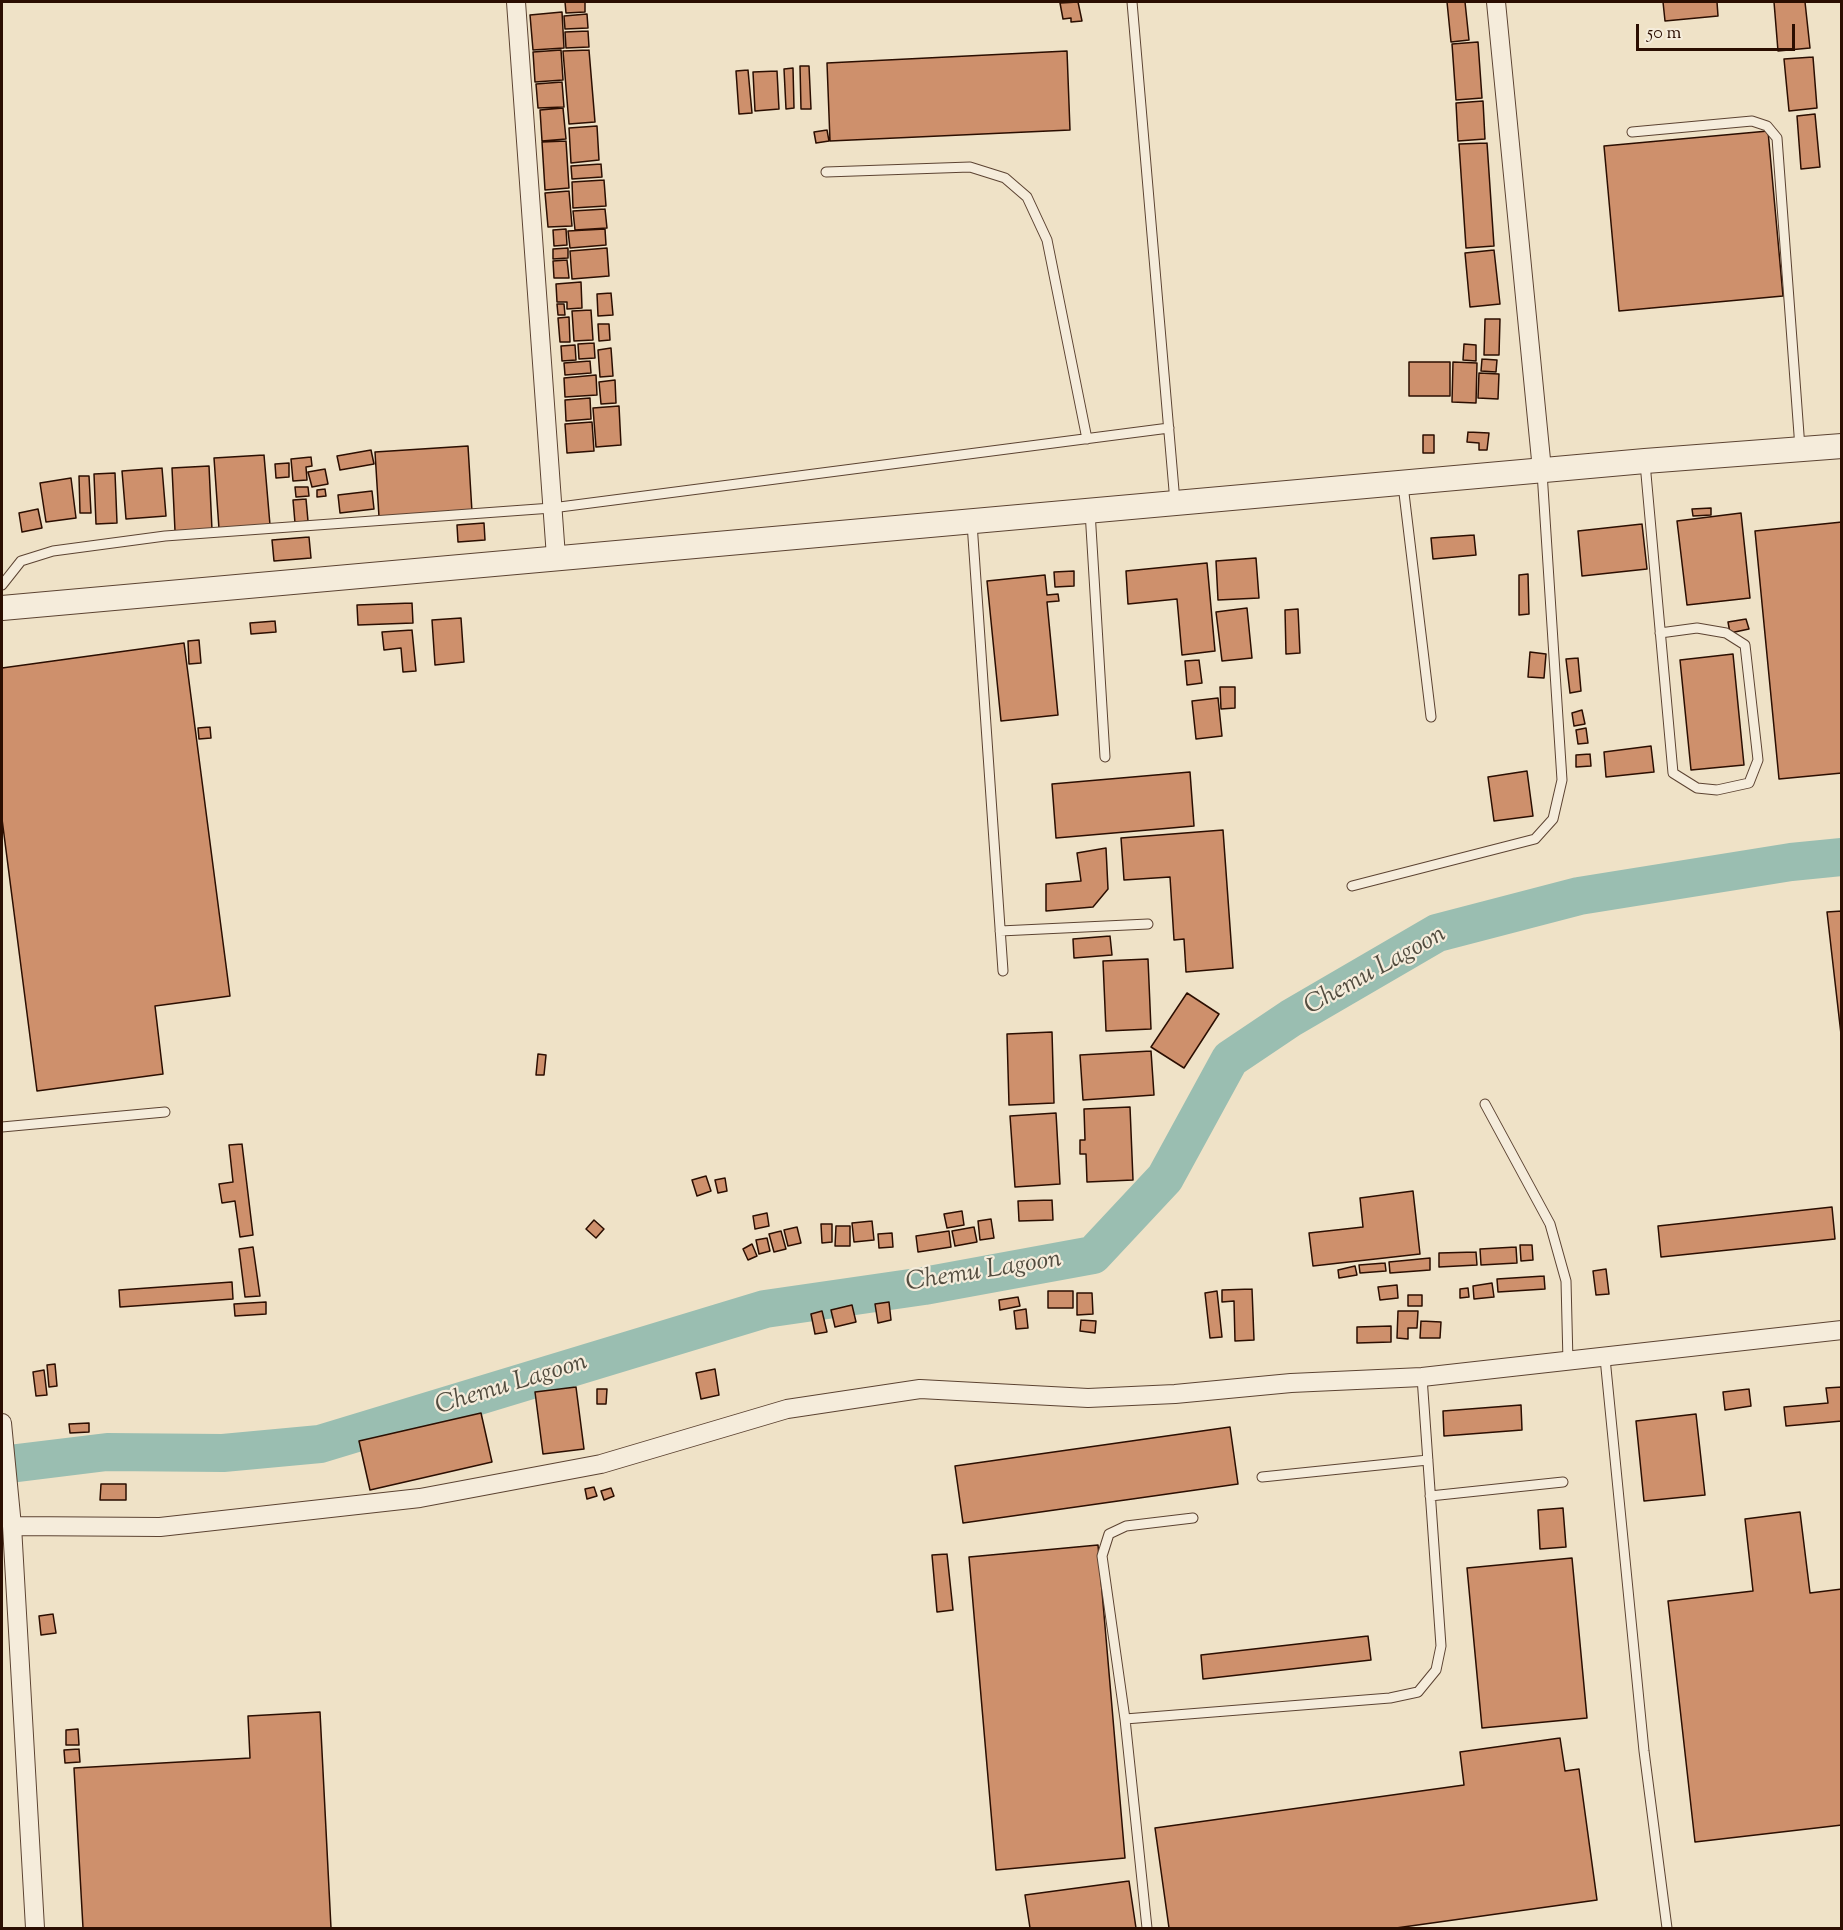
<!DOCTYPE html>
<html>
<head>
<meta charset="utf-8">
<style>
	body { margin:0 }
	#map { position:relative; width:1843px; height:1930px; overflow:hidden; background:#efe2c7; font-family:"Sorts Mill Goudy",serif }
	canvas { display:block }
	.frame { position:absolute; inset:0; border:3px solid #2b0e01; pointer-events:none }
	.scale { position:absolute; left:1636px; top:24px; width:159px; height:27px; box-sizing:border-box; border:3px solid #2b0e01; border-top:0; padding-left:8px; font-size:18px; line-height:21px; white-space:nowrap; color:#2b0e01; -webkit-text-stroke:4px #f5ecdb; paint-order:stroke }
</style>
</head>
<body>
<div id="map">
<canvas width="1843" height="1930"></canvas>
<div class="frame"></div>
<div class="scale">50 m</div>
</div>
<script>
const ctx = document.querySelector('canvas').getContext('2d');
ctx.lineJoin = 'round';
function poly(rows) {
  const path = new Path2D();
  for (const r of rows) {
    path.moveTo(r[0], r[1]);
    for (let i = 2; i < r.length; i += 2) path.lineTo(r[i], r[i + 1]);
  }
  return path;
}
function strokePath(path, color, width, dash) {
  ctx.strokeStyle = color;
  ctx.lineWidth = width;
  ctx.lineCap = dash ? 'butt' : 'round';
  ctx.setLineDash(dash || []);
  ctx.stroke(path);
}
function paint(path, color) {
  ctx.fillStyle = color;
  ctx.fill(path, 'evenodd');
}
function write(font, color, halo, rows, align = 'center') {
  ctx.font = font + ' "Sorts Mill Goudy",serif';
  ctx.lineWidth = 4.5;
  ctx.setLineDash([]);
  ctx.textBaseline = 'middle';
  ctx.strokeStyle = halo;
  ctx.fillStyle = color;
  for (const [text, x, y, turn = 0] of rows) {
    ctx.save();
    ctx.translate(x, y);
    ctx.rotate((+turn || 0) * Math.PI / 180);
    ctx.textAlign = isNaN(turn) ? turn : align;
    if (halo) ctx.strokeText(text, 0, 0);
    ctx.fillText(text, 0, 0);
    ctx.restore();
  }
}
strokePath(poly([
	[2,1465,107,1452,223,1453,320,1444,765,1309,924,1286,1093,1255,1165,1178,1230,1059,1291,1018,1437,933,1579,896,1791,862,1842,857]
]), '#9abeb1', 38);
const building = poly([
	[565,2,585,2,585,12,566,13,565,2],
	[1078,2,1082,21,1071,22,1071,18,1063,19,1060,3,1078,2],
	[1447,2,1465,2,1469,40,1451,42,1447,2],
	[1663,2,1717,2,1718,16,1665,21,1663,2],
	[1774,2,1805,2,1810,48,1778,51,1774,2],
	[562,12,564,48,533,50,530,15,562,12],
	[587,14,588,28,565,29,564,16,587,14],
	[588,31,589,47,566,48,565,32,588,31],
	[1478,42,1482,98,1456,100,1452,44,1478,42],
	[561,50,563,80,535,82,533,52,561,50],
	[589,50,595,122,569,124,563,51,589,50],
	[1067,51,1070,130,830,141,827,63,1067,51],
	[1813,57,1817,108,1789,111,1784,59,1813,57],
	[800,66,809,66,811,109,801,109,800,66],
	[793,68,794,108,786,109,784,69,793,68],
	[748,70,752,113,739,114,736,71,748,70],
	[777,71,779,109,755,111,753,72,777,71],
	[562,82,564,107,538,108,536,84,562,82],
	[1483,101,1485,139,1458,141,1456,103,1483,101],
	[563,108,566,139,542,141,540,110,563,108],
	[1815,114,1820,167,1801,169,1797,116,1815,114],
	[597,126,599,160,571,163,569,128,597,126],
	[827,130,829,141,816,143,814,132,827,130],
	[1768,131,1783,296,1619,311,1604,146,1768,131],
	[566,141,569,188,545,190,542,142,566,141],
	[1487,143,1494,246,1466,248,1459,144,1487,143],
	[601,164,602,177,572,179,571,166,601,164],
	[604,180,606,206,573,208,572,182,604,180],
	[569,191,572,226,548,227,545,193,569,191],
	[605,209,607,228,575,230,573,211,605,209],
	[566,229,567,245,554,246,553,230,566,229],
	[605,229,606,245,570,248,568,231,605,229],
	[568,248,568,258,553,259,553,249,568,248],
	[607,248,609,276,572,279,570,251,607,248],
	[1494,250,1500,304,1470,307,1465,253,1494,250],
	[567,260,569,278,554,278,553,261,567,260],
	[581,282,582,308,567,309,567,302,557,302,556,284,581,282],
	[611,293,613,315,598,316,597,294,611,293],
	[557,304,564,304,565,315,558,315,557,304],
	[591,310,593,340,574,341,572,311,591,310],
	[569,317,570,342,560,342,558,318,569,317],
	[1485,319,1500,319,1499,355,1484,355,1485,319],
	[598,324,609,324,610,340,599,341,598,324],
	[594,343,595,358,579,359,578,344,594,343],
	[1464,344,1476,345,1476,361,1463,360,1464,344],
	[575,345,576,360,562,361,561,346,575,345],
	[611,348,613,376,600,377,598,350,611,348],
	[1482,359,1497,360,1496,372,1481,371,1482,359],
	[590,361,591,373,565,375,564,363,590,361],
	[1409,362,1450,362,1450,396,1409,396,1409,362],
	[1453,362,1477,363,1476,403,1452,402,1453,362],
	[1479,373,1499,374,1498,399,1478,398,1479,373],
	[596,375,597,395,565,397,564,378,596,375],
	[615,380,616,403,601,404,599,382,615,380],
	[590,398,591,419,566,421,565,400,590,398],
	[619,406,621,445,596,447,593,408,619,406],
	[592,422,594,451,567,453,565,424,592,422],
	[1468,432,1489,433,1487,450,1479,450,1479,443,1467,442,1468,432],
	[1423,435,1434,435,1434,453,1423,453,1423,435],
	[468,446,472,512,379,517,375,452,468,446],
	[371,450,374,464,340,470,337,456,371,450],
	[264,455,270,525,219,529,214,458,264,455],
	[311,457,312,466,306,467,307,480,293,481,291,459,311,457],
	[289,463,289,477,276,478,275,464,289,463],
	[209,466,212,530,175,531,172,468,209,466],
	[162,468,166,516,126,519,122,471,162,468],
	[325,469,328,484,312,487,308,472,325,469],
	[115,473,117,523,96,524,94,474,115,473],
	[79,476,89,476,91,513,80,513,79,476],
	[71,478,76,518,46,522,40,483,71,478],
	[295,487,308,487,309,496,296,497,295,487],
	[325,489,326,496,317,497,317,490,325,489],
	[372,491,374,509,340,513,338,495,372,491],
	[306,499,308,521,295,523,293,500,306,499],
	[1711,508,1711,515,1693,516,1692,509,1711,508],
	[38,509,42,528,22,532,19,513,38,509],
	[1741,513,1750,598,1687,605,1677,521,1741,513],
	[1842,522,1842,773,1779,779,1755,531,1842,522],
	[484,523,485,540,458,542,457,525,484,523],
	[1642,524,1647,569,1582,576,1578,531,1642,524],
	[1474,535,1476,555,1433,559,1431,538,1474,535],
	[309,537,311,558,274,561,272,540,309,537],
	[1256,558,1259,598,1218,600,1216,561,1256,558],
	[1207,563,1215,651,1182,655,1177,599,1128,604,1126,571,1207,563],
	[1074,571,1074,586,1055,587,1054,572,1074,571],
	[1528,574,1529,614,1519,615,1519,575,1528,574],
	[1045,575,1047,595,1058,594,1059,601,1047,602,1058,715,1001,721,987,581,1045,575],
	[412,603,413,623,358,625,357,605,412,603],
	[1247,608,1252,658,1222,661,1216,612,1247,608],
	[1298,609,1300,653,1286,654,1285,610,1298,609],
	[461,618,464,662,435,665,432,620,461,618],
	[1746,619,1749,629,1730,633,1728,622,1746,619],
	[275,621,276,632,251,634,250,623,275,621],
	[412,630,416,671,403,672,401,648,384,650,382,632,412,630],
	[199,640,201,663,189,664,188,641,199,640],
	[184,643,230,996,155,1006,163,1074,37,1091,2,819,2,668,184,643],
	[1530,652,1546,654,1544,678,1528,677,1530,652],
	[1733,654,1744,765,1691,770,1680,660,1733,654],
	[1578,658,1581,691,1570,693,1566,659,1578,658],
	[1199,660,1202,683,1187,685,1185,661,1199,660],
	[1220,687,1235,687,1235,708,1221,709,1220,687],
	[1218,698,1222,736,1196,739,1192,701,1218,698],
	[1582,710,1585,724,1574,726,1572,713,1582,710],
	[210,727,211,738,199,739,198,728,210,727],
	[1586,728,1588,743,1578,744,1576,730,1586,728],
	[1651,746,1654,772,1606,777,1604,752,1651,746],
	[1590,754,1591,766,1576,767,1576,755,1590,754],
	[1527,771,1533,816,1494,821,1488,777,1527,771],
	[1190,772,1194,826,1056,838,1052,784,1190,772],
	[1223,830,1233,968,1186,972,1184,939,1174,940,1170,877,1124,880,1121,838,1223,830],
	[1106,848,1108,889,1093,907,1046,911,1046,884,1081,881,1077,853,1106,848],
	[1842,911,1842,1043,1827,912,1842,911],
	[1110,936,1112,955,1074,958,1073,939,1110,936],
	[1148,959,1151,1029,1106,1031,1103,961,1148,959],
	[1187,993,1219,1014,1184,1068,1151,1047,1187,993],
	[1052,1032,1054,1103,1009,1105,1007,1034,1052,1032],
	[1151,1051,1154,1095,1083,1100,1080,1055,1151,1051],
	[538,1054,546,1055,544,1075,536,1075,538,1054],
	[1130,1107,1133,1180,1087,1182,1086,1154,1080,1154,1080,1140,1085,1140,1084,1109,1130,1107],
	[1056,1113,1060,1184,1015,1187,1010,1116,1056,1113],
	[242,1144,253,1235,240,1237,235,1201,222,1203,219,1184,233,1182,229,1145,242,1144],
	[706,1176,711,1191,697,1196,692,1180,706,1176],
	[725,1178,727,1191,718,1193,715,1180,725,1178],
	[1413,1191,1420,1254,1313,1266,1309,1233,1363,1227,1360,1198,1413,1191],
	[1052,1200,1053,1220,1019,1221,1018,1201,1052,1200],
	[1832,1207,1835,1239,1661,1257,1658,1226,1832,1207],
	[962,1211,964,1225,947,1228,944,1214,962,1211],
	[767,1213,769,1226,755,1229,753,1216,767,1213],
	[991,1219,994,1238,980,1240,978,1221,991,1219],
	[594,1220,604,1229,596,1238,586,1229,594,1220],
	[872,1221,874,1240,854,1242,852,1223,872,1221],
	[821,1224,832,1224,832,1242,822,1243,821,1224],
	[836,1226,850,1226,850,1246,835,1246,836,1226],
	[797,1227,801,1243,788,1246,784,1230,797,1227],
	[974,1227,977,1242,955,1246,952,1231,974,1227],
	[781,1231,786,1249,774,1252,769,1234,781,1231],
	[949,1231,951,1247,918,1252,916,1236,949,1231],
	[892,1233,893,1247,879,1248,878,1234,892,1233],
	[767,1238,770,1251,759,1254,756,1240,767,1238],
	[752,1244,757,1256,748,1260,743,1249,752,1244],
	[1520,1245,1532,1245,1533,1260,1521,1261,1520,1245],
	[253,1247,260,1296,245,1297,239,1249,253,1247],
	[1516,1247,1517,1263,1481,1265,1480,1249,1516,1247],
	[1476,1252,1477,1265,1439,1267,1439,1253,1476,1252],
	[1430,1258,1430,1270,1390,1273,1389,1262,1430,1258],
	[1385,1263,1386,1271,1360,1273,1359,1265,1385,1263],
	[1355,1266,1357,1275,1339,1278,1338,1270,1355,1266],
	[1606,1269,1609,1294,1596,1295,1593,1271,1606,1269],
	[1544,1276,1545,1289,1498,1292,1497,1279,1544,1276],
	[232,1282,233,1299,120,1307,119,1290,232,1282],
	[1492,1283,1494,1297,1474,1299,1473,1286,1492,1283],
	[1397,1285,1398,1298,1380,1300,1378,1287,1397,1285],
	[1468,1288,1469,1297,1460,1298,1460,1289,1468,1288],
	[1252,1289,1254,1340,1235,1341,1234,1301,1222,1302,1222,1290,1252,1289],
	[1048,1291,1073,1291,1073,1308,1048,1308,1048,1291],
	[1217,1291,1222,1337,1210,1338,1205,1293,1217,1291],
	[1077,1293,1092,1293,1093,1314,1077,1315,1077,1293],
	[1408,1295,1422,1295,1422,1306,1408,1306,1408,1295],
	[1018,1297,1020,1306,1000,1310,999,1300,1018,1297],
	[266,1302,266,1314,235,1316,234,1304,266,1302],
	[889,1302,891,1320,878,1323,875,1304,889,1302],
	[852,1305,856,1322,835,1327,831,1310,852,1305],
	[1026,1309,1028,1328,1016,1329,1014,1311,1026,1309],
	[822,1311,827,1332,815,1334,811,1314,822,1311],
	[1398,1311,1418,1311,1417,1328,1408,1328,1408,1339,1397,1338,1398,1311],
	[1081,1320,1096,1321,1095,1333,1080,1331,1081,1320],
	[1421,1321,1441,1322,1440,1338,1420,1338,1421,1321],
	[1391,1326,1391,1342,1357,1343,1357,1327,1391,1326],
	[55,1364,57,1386,49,1387,47,1365,55,1364],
	[715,1369,719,1395,701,1399,696,1373,715,1369],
	[44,1370,47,1395,36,1396,33,1372,44,1370],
	[576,1387,584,1449,543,1454,535,1392,576,1387],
	[1842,1387,1842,1421,1786,1426,1784,1407,1828,1403,1826,1388,1842,1387],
	[597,1389,607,1389,606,1404,597,1404,597,1389],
	[1749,1389,1751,1406,1725,1410,1723,1392,1749,1389],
	[1521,1405,1522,1430,1444,1436,1443,1411,1521,1405],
	[481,1413,492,1462,370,1490,359,1441,481,1413],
	[1696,1414,1705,1495,1644,1501,1636,1421,1696,1414],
	[89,1423,89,1432,70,1433,69,1424,89,1423],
	[1230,1427,1238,1484,963,1523,955,1466,1230,1427],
	[101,1484,126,1484,126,1500,100,1500,101,1484],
	[594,1487,597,1496,587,1499,585,1489,594,1487],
	[611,1488,614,1496,604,1500,601,1491,611,1488],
	[1563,1508,1566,1547,1540,1549,1538,1510,1563,1508],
	[1800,1512,1810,1593,1842,1589,1842,1825,1695,1842,1668,1601,1753,1591,1745,1519,1800,1512],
	[1098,1545,1125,1858,996,1870,969,1557,1098,1545],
	[947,1554,953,1610,937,1612,932,1555,947,1554],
	[1572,1558,1587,1718,1482,1728,1467,1568,1572,1558],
	[53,1614,56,1633,41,1635,39,1616,53,1614],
	[1368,1636,1371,1660,1203,1679,1201,1655,1368,1636],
	[320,1712,331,1928,83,1928,74,1768,250,1758,248,1716,320,1712],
	[78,1729,79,1745,66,1745,66,1730,78,1729],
	[1560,1738,1565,1771,1579,1769,1597,1900,1396,1928,1169,1928,1155,1828,1464,1785,1460,1752,1560,1738],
	[79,1749,80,1762,65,1763,64,1750,79,1749],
	[1129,1881,1136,1928,1030,1928,1025,1895,1129,1881]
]);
paint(building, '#ce906c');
strokePath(building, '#2b0e01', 1.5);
const service = poly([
	[1132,2,1175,502],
	[1632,132,1752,121,1767,126,1777,138,1800,448],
	[826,172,970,167,1005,178,1027,197,1047,240,1087,439],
	[1645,463,1673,773,1697,788,1717,790,1749,783,1758,760,1745,645,1726,633,1697,628,1660,633],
	[1403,485,1431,717],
	[1090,511,1105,757],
	[972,523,1003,971],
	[2,585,21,561,53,551,165,536,552,508,1169,428],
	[1352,886,1535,839,1553,819,1562,780,1542,472],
	[1000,931,1148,924],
	[1485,1104,1550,1224,1566,1281,1568,1362],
	[2,1127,165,1112],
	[1605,1358,1644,1751,1667,1928],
	[1262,1477,1428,1460],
	[1430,1496,1563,1482],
	[1193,1518,1126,1526,1109,1534,1102,1556,1125,1719,1390,1698,1418,1692,1436,1670,1441,1646,1422,1377],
	[1125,1719,1147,1928]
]);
const minor = poly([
	[516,2,556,557],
	[1496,2,1542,470],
	[2,1423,12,1526,35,1928],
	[12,1526,160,1527,420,1498,601,1464,787,1409,920,1389,1088,1398,1175,1394,1291,1383,1422,1377,1842,1330]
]);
const tertiary = poly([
	[2,608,1645,461,1842,446]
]);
strokePath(service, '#5c4332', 11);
strokePath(minor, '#5c4332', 20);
strokePath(tertiary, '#5c4332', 26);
strokePath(service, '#f5ecdb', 9);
strokePath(minor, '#f5ecdb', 18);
strokePath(tertiary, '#f5ecdb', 24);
write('italic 26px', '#524c3f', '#f5ecdb', [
	["Chemu Lagoon",1376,972,-29],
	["Chemu Lagoon",984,1273,-9],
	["Chemu Lagoon",512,1386,-17]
]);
</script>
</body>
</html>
